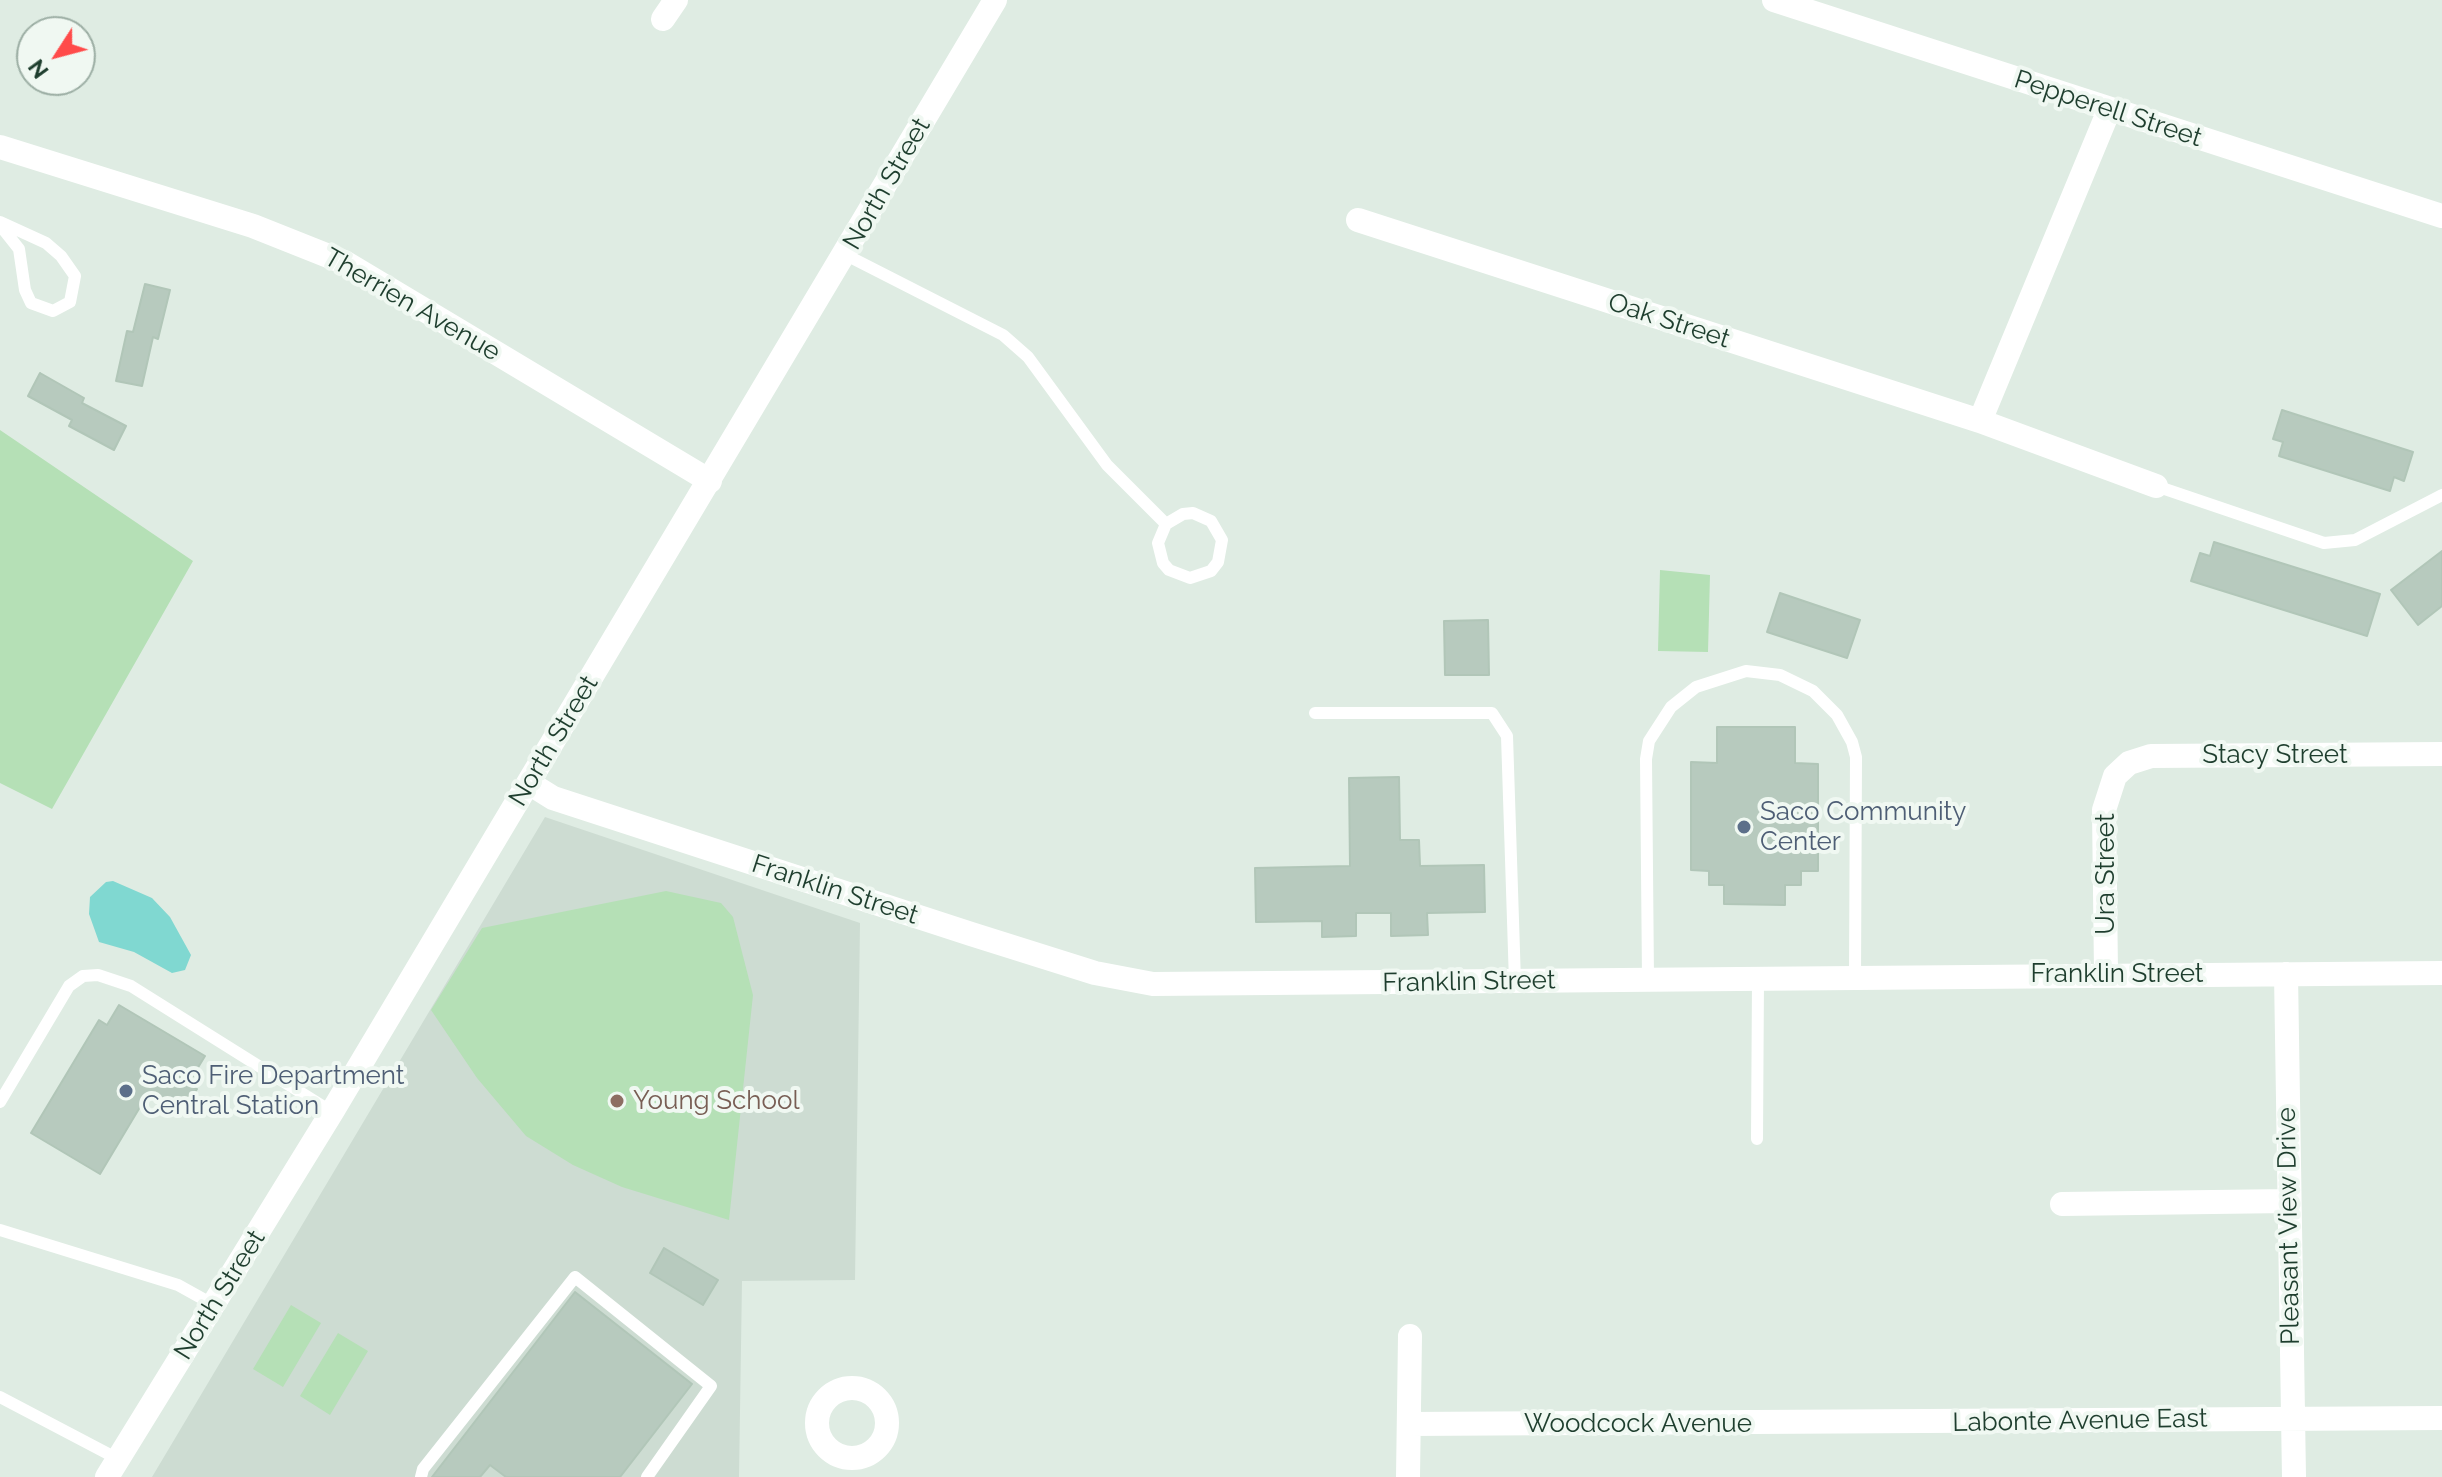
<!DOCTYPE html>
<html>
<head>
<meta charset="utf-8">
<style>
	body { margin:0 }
	#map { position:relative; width:2442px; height:1477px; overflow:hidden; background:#dfece3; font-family:Raleway,sans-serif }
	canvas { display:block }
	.north { position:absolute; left:16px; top:16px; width:80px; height:80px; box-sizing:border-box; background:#f0f8f2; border:2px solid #9caea4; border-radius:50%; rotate:234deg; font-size:22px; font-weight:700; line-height:32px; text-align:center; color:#1e3e2e }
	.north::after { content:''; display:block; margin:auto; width:28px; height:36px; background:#ff4b4a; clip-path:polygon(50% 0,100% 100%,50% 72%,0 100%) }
</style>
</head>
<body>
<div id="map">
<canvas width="2442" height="1477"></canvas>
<div class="north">N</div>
</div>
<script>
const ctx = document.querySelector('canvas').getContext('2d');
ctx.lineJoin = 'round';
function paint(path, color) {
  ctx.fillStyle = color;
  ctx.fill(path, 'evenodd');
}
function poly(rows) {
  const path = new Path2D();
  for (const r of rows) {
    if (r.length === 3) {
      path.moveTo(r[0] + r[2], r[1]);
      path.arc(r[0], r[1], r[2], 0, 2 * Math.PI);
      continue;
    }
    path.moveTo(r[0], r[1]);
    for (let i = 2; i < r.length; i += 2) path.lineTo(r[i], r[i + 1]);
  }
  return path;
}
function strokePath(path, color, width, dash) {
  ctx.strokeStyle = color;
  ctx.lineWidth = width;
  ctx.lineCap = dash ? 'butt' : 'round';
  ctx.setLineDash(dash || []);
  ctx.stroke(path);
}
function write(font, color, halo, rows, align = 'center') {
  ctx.font = font + ' Raleway,sans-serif';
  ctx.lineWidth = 8;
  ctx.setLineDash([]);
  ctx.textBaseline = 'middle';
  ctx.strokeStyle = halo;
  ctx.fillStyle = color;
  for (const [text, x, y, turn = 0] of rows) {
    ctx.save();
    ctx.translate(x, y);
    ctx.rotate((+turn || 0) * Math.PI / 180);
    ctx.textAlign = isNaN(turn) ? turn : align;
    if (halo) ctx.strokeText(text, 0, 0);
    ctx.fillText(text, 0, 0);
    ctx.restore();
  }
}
paint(poly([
	[545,817,860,923,855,1280,742,1281,739,1477,152,1477]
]), '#cddcd2');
paint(poly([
	[0,430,193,561,52,809,0,783],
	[1660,570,1710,575,1708,652,1658,651],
	[666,891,721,903,733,917,753,995,729,1220,622,1187,573,1165,526,1136,477,1078,431,1010,482,928],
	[291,1305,321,1323,283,1387,253,1369],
	[338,1333,368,1351,330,1415,300,1396]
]), '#b5e0b6');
paint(poly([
	[113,881,152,898,170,917,191,955,185,970,172,973,134,952,99,942,89,914,90,897,106,882]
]), '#80d8d1');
const building = poly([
	[145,284,170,290,158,339,153,337,142,386,116,381,127,331,133,332,145,284],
	[40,373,84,398,82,403,126,426,114,450,69,426,72,420,28,396,40,373],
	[2282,410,2413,452,2404,481,2394,477,2390,491,2279,456,2283,442,2273,439,2282,410],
	[2214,542,2380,594,2367,636,2191,581,2200,553,2210,556,2214,542],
	[2442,551,2442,606,2418,625,2391,590,2442,551],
	[1780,593,1860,620,1847,658,1767,632,1780,593],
	[1488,620,1489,675,1445,675,1444,621,1488,620],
	[1717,727,1795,727,1795,763,1818,764,1818,871,1801,871,1801,885,1785,885,1785,905,1724,904,1724,885,1709,885,1709,871,1691,870,1691,762,1717,763,1717,727],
	[1399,777,1400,840,1419,840,1420,866,1484,865,1485,912,1427,913,1428,935,1391,936,1391,913,1356,913,1356,936,1322,937,1322,921,1256,922,1255,868,1350,866,1349,778,1399,777],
	[119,1005,205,1056,188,1084,197,1089,188,1104,179,1098,174,1107,149,1092,100,1174,31,1133,99,1020,107,1025,119,1005],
	[664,1248,718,1280,703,1305,650,1273,664,1248],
	[575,1292,692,1384,620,1477,506,1477,490,1465,480,1477,432,1477,575,1292]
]);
paint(building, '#b7cabe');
strokePath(building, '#b1c6b8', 2);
strokePath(poly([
	[0,222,46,243,61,256,75,276,70,302,53,311,31,303,25,290,19,249,0,225],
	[846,255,1003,335,1028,357,1107,465,1166,524,1158,543,1163,563,1169,570,1190,578,1211,571,1218,562,1222,540,1211,521,1193,513,1183,514,1166,524],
	[2156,486,2324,543,2355,540,2442,495],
	[1315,713,1492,713,1507,736,1515,982],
	[1648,979,1646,759,1649,741,1671,707,1696,687,1746,671,1780,675,1813,691,1837,715,1852,742,1856,757,1855,978],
	[0,1102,69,986,83,976,98,975,131,986,332,1112],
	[1757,1139,1758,979],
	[0,1230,178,1285,214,1305],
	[0,1397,118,1459],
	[421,1477,423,1469,575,1277,711,1386,647,1477]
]), '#fff', 12);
strokePath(poly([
	[1774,0,2442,216],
	[663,19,676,0],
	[0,147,253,226,346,263,710,481],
	[1358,220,1980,421,2156,486],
	[1980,421,2109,110],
	[529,783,553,798,971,934,1095,973,1153,984,2442,973],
	[2106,973,2104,810,2115,776,2129,763,2151,756,2442,754],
	[2286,974,2294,1477],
	[2062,1204,2288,1201],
	[852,1423,35],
	[1409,1424,2442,1418],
	[1408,1477,1410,1336]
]), '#fff', 24);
strokePath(poly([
	[107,1477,332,1112,995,0]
]), '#fff', 24);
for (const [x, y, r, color] of [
	[1744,827,8,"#5c6f8a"],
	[126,1091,8,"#5c6f8a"],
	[617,1101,8,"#8d6e63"]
]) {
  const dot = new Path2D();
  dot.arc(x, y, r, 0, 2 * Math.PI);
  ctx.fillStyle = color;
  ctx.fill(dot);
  strokePath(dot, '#f0f8f2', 3);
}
write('26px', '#1e3e2e', '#f0f8f2', [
	["Pepperell Street",2108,109,18],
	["North Street",887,184,-60],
	["Therrien Avenue",412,305,30],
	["Oak Street",1669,321,18],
	["North Street",554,741,-59],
	["Stacy Street",2275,755],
	["Ura Street",2106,874,-90],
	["Franklin Street",835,890,18],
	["Franklin Street",2117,974],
	["Franklin Street",1469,982,-1],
	["Pleasant View Drive",2289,1226,-91],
	["North Street",220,1295,-58],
	["Labonte Avenue East",2080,1421,-1],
	["Woodcock Avenue",1638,1424]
]);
write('26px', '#4e5e75', '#f0f8f2', [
	["Saco Community",1760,812],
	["Center",1760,842],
	["Saco Fire Department",142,1076],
	["Central Station",142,1106]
], 'left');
write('26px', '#785e54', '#f0f8f2', [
	["Young School",633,1101]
], 'left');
</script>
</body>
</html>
